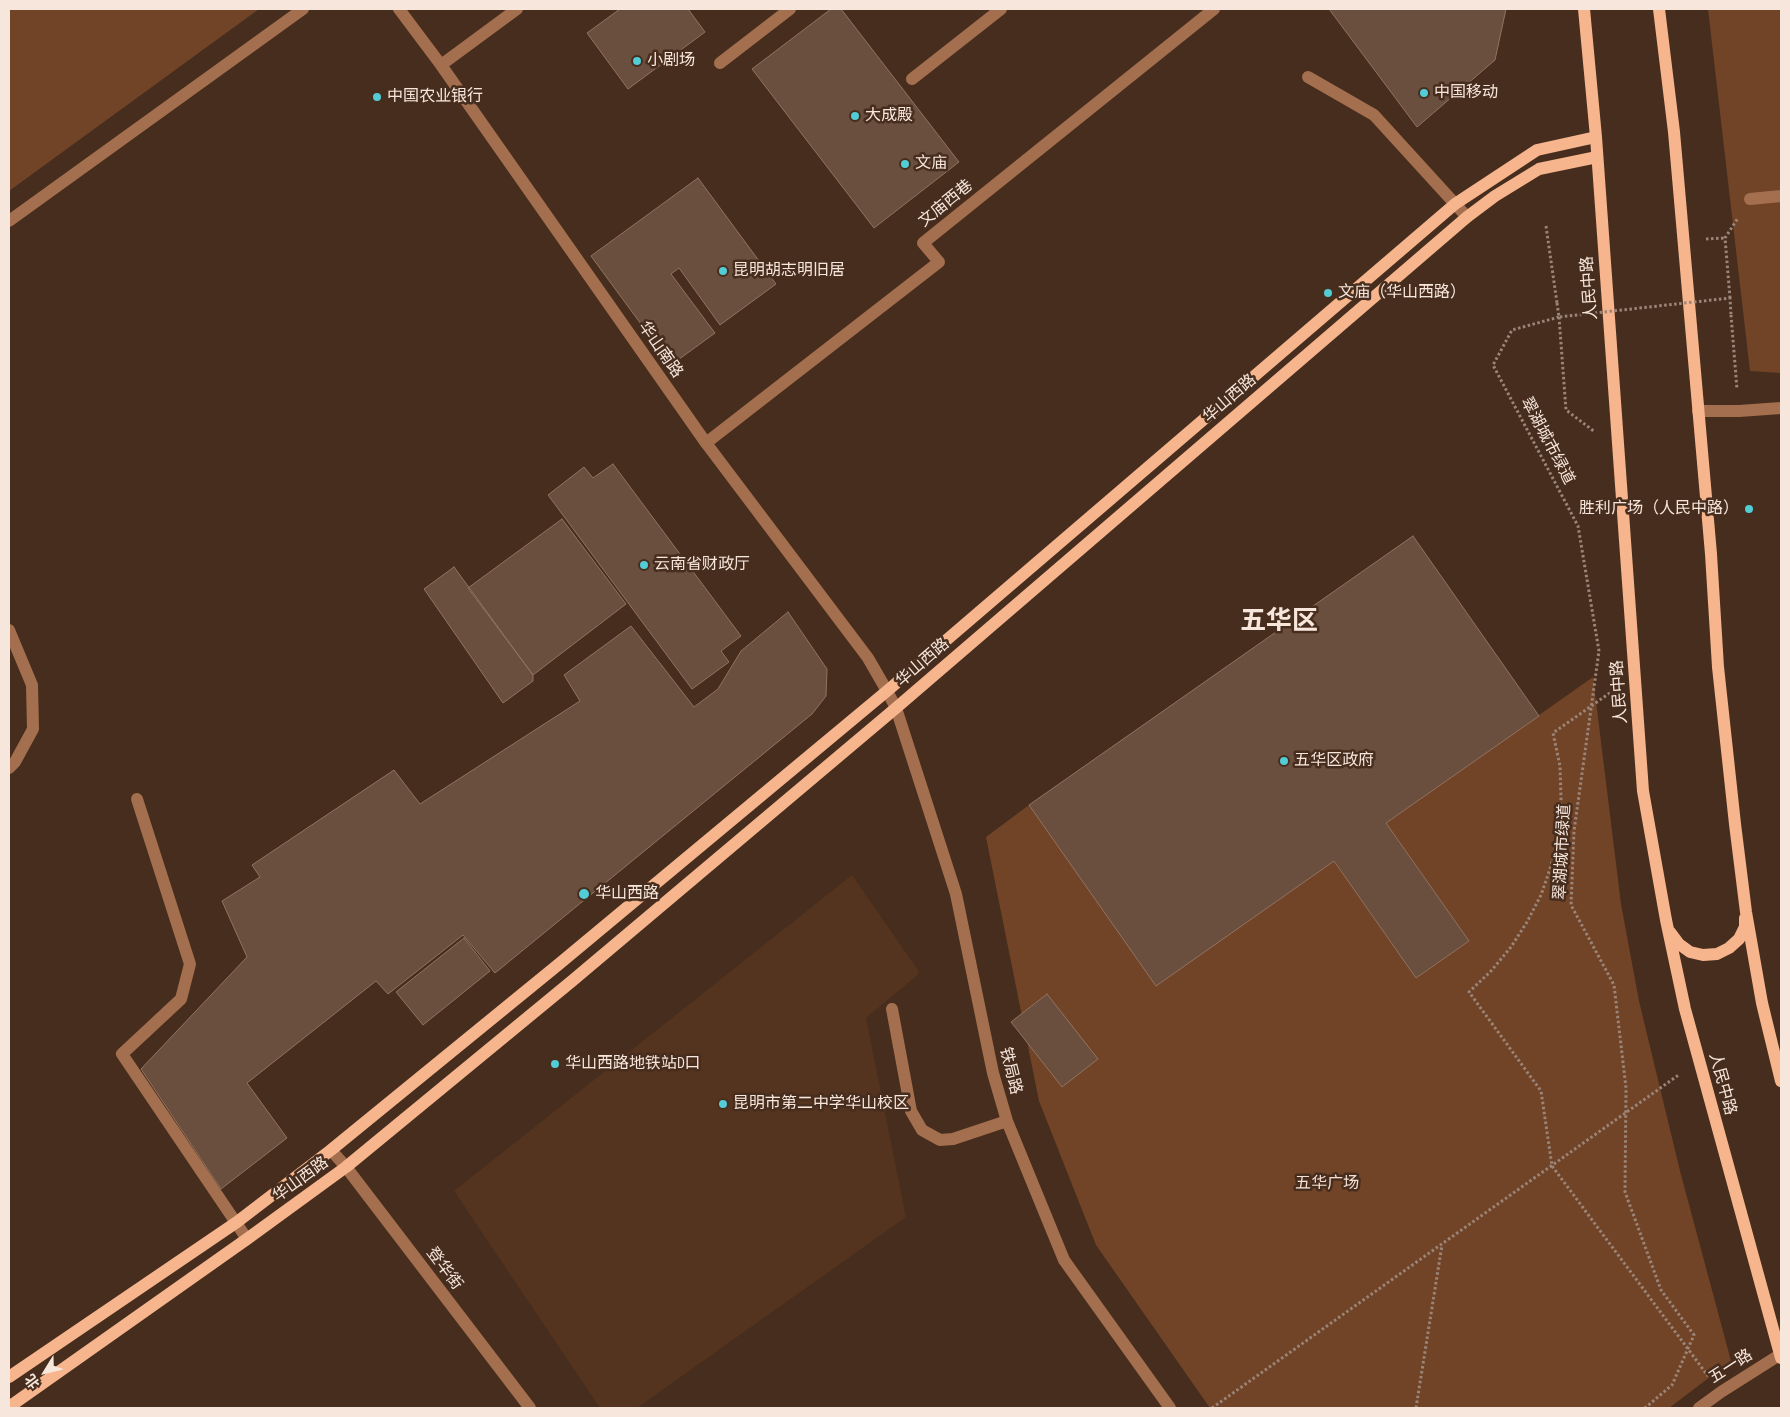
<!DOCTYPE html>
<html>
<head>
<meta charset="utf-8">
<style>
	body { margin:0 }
	#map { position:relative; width:1790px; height:1417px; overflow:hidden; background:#472d1d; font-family:"Sofia Sans Condensed","Noto Sans SC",sans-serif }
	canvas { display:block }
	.frame { position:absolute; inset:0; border:10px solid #f7e6dc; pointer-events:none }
	.north { position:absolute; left:20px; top:1347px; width:50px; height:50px; -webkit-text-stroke:4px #472d1d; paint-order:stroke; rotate:234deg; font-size:14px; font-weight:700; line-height:20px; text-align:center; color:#f7e6dc }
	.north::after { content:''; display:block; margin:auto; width:18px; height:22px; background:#f7e6dc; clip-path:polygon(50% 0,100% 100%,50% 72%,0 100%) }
</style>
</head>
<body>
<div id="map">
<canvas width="1790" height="1417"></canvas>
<div class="frame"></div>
<div class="north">北</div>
</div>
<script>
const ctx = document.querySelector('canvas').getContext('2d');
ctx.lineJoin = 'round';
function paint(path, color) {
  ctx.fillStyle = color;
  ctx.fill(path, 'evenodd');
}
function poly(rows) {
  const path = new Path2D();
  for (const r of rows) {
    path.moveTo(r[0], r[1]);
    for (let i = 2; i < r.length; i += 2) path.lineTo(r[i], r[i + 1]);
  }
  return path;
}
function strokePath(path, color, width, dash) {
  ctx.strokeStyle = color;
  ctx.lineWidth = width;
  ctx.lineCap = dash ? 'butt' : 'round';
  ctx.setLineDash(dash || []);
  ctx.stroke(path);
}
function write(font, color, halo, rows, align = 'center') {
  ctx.font = font + ' "Sofia Sans Condensed","Noto Sans SC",sans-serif';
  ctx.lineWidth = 5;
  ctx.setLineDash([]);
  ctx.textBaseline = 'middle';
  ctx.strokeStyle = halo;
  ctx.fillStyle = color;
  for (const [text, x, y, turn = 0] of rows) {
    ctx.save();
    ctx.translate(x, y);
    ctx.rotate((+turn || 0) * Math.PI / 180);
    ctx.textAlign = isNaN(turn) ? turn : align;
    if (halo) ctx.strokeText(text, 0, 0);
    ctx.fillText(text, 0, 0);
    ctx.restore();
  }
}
paint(poly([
	[852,875,920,973,866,1018,906,1217,637,1408,600,1408,454,1191]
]), '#54341f');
paint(poly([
	[9,9,259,9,9,191],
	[1708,9,1781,9,1781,373,1750,371],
	[1593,677,1621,904,1639,1001,1680,1171,1731,1361,1669,1408,1210,1408,1096,1245,1039,1101,986,837,1029,805,1334,861,1416,978,1469,941,1386,823]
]), '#714428');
const building = poly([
	[620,9,688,9,705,32,628,89,587,33,620,9],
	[831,9,841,9,959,162,874,228,752,69,831,9],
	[1329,9,1506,9,1495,60,1417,127,1329,9],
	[698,178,776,284,720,325,679,268,671,274,715,333,671,365,591,256,698,178],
	[613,464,741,636,721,651,729,662,692,689,548,495,584,467,593,478,613,464],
	[562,519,626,604,533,675,468,588,562,519],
	[1413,536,1539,716,1386,823,1469,941,1416,978,1334,861,1156,986,1029,805,1413,536],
	[454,567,533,675,533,681,503,703,424,589,454,567],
	[788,612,827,669,826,696,812,714,495,973,463,935,388,994,376,981,247,1083,287,1138,221,1189,141,1069,247,957,222,901,260,877,252,865,394,770,420,804,580,701,564,675,631,626,694,707,718,689,741,651,788,612],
	[464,938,490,971,423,1025,396,992,464,938],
	[1047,994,1098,1059,1062,1087,1011,1022,1047,994]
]);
paint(building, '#6b4f3e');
strokePath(building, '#917360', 1);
strokePath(poly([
	[1546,226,1557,303],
	[1706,239,1725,238],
	[1730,298,1725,238,1738,218],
	[1731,315,1737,389],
	[1559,317,1566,410,1595,432],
	[1614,690,1553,733,1560,766,1561,799,1558,833,1551,866,1541,895,1527,922,1511,947,1491,971,1469,992,1541,1091,1552,1166,1708,1376],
	[1212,1408,1680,1074],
	[1416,1408,1442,1245]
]), '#9b8578', 3, [2.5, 2.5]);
strokePath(poly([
	[399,9,441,65,706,443,868,658,887,691,896,708,956,894,993,1073,1007,1121,1064,1260,1170,1408],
	[720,63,790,9],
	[441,65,517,9],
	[1308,77,1374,115,1467,217],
	[912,79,1001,9],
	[1750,199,1781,196],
	[9,221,303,9],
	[1698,411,1739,411,1781,408],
	[706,443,939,262,923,243,1214,9],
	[9,630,32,685,33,729,15,762,9,768],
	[137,799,190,964,181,999,122,1054,247,1239],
	[892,1009,911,1111,922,1130,940,1140,953,1139,1007,1121],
	[331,1150,346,1167,530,1408],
	[1699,1408,1721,1392,1781,1354]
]), '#a46f4e', 12);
strokePath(poly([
	[1584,9,1596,137,1643,791,1666,920,1685,1009,1781,1358],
	[1659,9,1674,132,1711,554,1718,667,1735,824,1746,912,1762,1003,1781,1081],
	[1670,932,1679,944,1690,952,1703,955,1717,954,1729,948,1739,939,1745,927,1745,918],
	[9,1377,237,1222,331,1150,559,964,887,691,1455,204,1537,150,1596,137],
	[9,1407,247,1239,346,1167,572,981,896,708,1467,217,1495,196,1539,169,1597,157]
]), '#f6b58d', 12);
strokePath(poly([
	[1557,303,1559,317,1730,298,1731,315],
	[1559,317,1512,330,1493,365,1578,526,1599,651,1574,831,1571,905,1614,985,1626,1088,1625,1192,1661,1290,1694,1335,1672,1385,1645,1408]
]), '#9b8578', 3, [2.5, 2.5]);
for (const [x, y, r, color] of [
	[637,61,5,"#52ccd5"],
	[1424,93,5,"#52ccd5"],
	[377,97,5,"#52ccd5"],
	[855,116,5,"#52ccd5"],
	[905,164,5,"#52ccd5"],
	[723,271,5,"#52ccd5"],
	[1328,293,5,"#52ccd5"],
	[1749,509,5,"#52ccd5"],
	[644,565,5,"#52ccd5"],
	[1284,761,5,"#52ccd5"],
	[584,894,6,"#52ccd5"],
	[555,1064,5,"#52ccd5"],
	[723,1104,5,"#52ccd5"]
]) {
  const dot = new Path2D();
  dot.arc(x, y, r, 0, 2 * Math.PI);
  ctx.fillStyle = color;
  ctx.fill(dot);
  strokePath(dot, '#472d1d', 2);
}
write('16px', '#f7e6dc', '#472d1d', [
	["小剧场",647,61],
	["中国移动",1434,93],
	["中国农业银行",387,97],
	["大成殿",865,116],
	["文庙",915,164],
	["昆明胡志明旧居",733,271],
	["文庙（华山西路）",1338,293],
	["胜利广场（人民中路）",1739,509,"right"],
	["云南省财政厅",654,565],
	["五华区政府",1294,761],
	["华山西路",595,894],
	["华山西路地铁站D口",565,1064],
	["昆明市第二中学华山校区",733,1104]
], 'left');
write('16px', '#f7e6dc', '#472d1d', [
	["文庙西巷",946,204,-39],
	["人民中路",1590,288,-94],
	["华山南路",660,350,55],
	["华山西路",1230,399,-41],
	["翠湖城市绿道",1547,441,62],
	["华山西路",923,663,-41],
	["人民中路",1620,692,-94],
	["翠湖城市绿道",1563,852,-87],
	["铁局路",1010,1071,76],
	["人民中路",1722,1084,75],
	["华山西路",301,1180,-36],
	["登华街",444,1269,53],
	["五一路",1731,1367,-33]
]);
write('16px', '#f4ded1', '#472d1d', [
	["五华广场",1327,1184]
]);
write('bold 26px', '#f7e6dc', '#472d1d', [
	["五华区",1279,622]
]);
</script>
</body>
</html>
